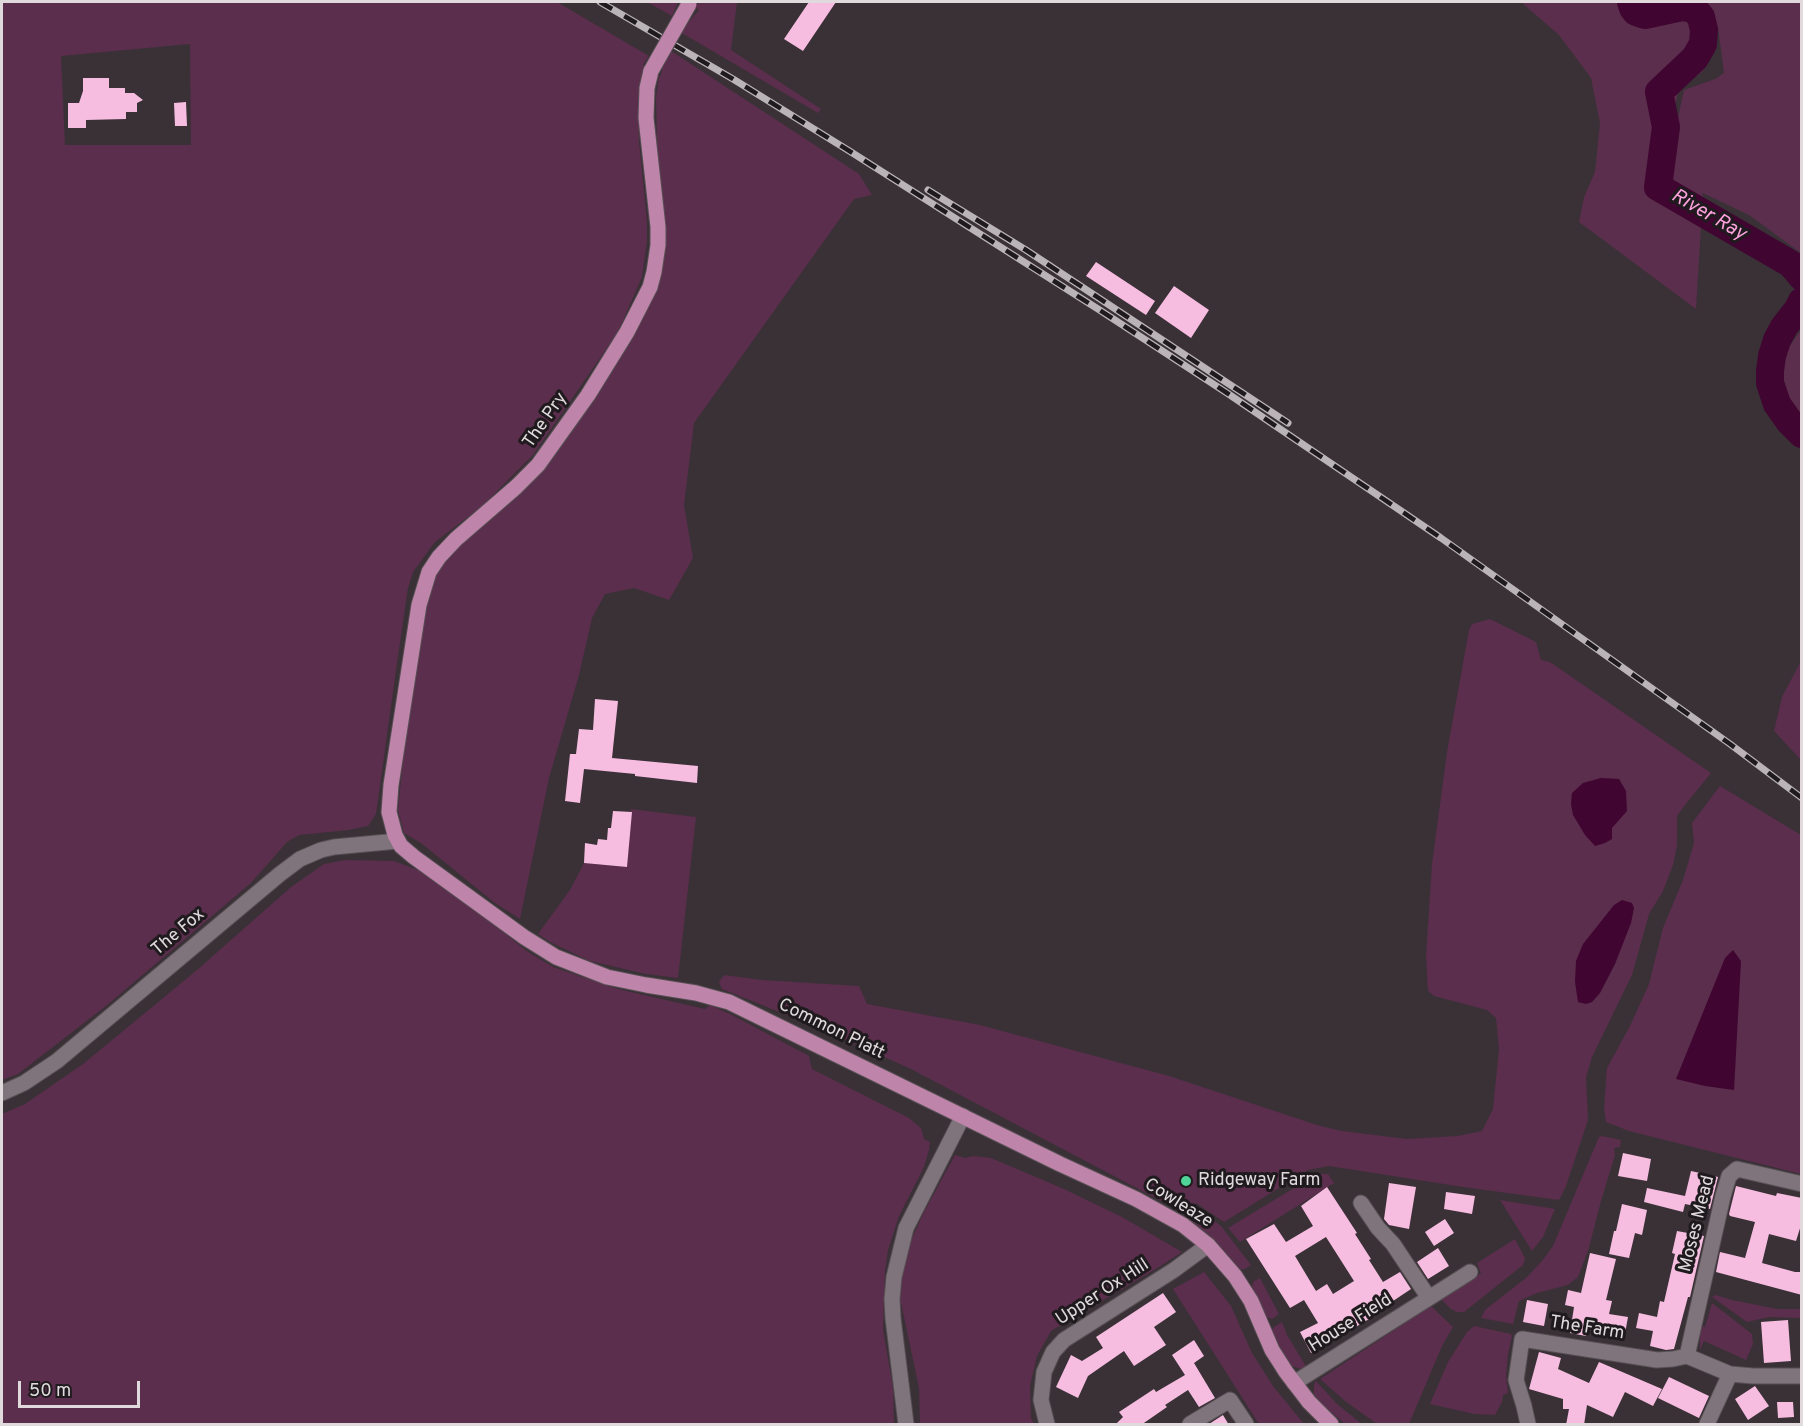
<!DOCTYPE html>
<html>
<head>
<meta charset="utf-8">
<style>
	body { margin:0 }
	#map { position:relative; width:1803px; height:1426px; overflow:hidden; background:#3a3137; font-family:Overpass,sans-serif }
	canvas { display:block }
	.frame { position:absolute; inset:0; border:3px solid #e0dadd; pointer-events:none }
	.scale { position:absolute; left:18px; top:1381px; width:122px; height:27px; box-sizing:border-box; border:3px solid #e0dadd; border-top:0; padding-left:8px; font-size:18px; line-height:21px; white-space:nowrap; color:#e0dadd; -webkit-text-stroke:4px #1f1a1d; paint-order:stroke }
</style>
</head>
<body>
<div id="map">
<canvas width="1803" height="1426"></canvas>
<div class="frame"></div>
<div class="scale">50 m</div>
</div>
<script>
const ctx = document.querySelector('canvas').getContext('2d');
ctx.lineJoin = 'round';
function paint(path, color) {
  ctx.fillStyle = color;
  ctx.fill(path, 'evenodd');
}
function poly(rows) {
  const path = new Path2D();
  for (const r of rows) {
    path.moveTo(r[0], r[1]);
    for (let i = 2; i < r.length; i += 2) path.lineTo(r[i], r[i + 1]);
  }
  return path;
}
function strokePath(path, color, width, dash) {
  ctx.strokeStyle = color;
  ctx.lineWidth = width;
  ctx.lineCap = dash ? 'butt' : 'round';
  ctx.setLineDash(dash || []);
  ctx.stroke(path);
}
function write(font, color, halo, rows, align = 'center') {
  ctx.font = font + ' Overpass,sans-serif';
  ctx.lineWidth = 6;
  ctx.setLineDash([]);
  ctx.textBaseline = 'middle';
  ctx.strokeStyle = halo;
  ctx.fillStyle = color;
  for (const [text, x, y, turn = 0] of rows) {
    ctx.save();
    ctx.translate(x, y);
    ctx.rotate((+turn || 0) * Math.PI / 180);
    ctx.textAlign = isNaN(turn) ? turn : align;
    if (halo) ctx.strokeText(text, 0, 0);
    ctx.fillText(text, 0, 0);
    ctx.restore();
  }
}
paint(poly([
	[2,2,557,2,649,56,643,65,647,68,639,100,639,142,647,221,647,241,642,277,618,332,533,455,481,507,435,542,413,572,408,588,398,656,376,814,368,826,349,830,299,835,287,842,251,883,106,1006,18,1074,2,1080],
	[190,44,191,145,65,145,61,56],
	[647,2,678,2,672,16],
	[699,2,737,2,731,50,821,109,818,113,680,32,699,10,695,7],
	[1521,2,1622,2,1631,19,1664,16,1685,7,1705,22,1715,44,1702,72,1679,89,1673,112,1677,122,1684,90,1715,79,1724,73,1718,27,1702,5,1659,5,1644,3,1644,2,1801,2,1801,253,1749,215,1703,193,1696,309,1579,222,1584,197,1595,172,1600,123,1591,78,1559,35],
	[668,49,859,174,872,195,854,199,694,423,684,505,693,558,669,600,634,588,605,594,592,618,579,675,549,778,520,919,495,903,421,843,404,833,398,810,406,729,430,588,445,559,559,448,597,396,643,319,660,272,656,98,659,76,660,77],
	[1801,331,1801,416,1782,393,1780,361,1798,334],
	[1490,619,1536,642,1541,660,1550,662,1711,773,1685,805,1677,816,1677,846,1673,865,1663,891,1649,914,1632,975,1592,1057,1586,1077,1588,1120,1566,1186,1559,1200,1463,1187,1329,1166,1308,1170,1224,1222,1196,1203,1186,1214,911,1069,817,1027,722,989,719,982,724,975,762,980,859,986,867,1004,980,1025,1169,1076,1320,1126,1342,1131,1407,1139,1458,1136,1482,1131,1493,1109,1499,1049,1496,1018,1487,1010,1434,996,1428,991,1426,956,1432,864,1447,752,1469,630,1472,624],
	[1801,661,1802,760,1801,760,1774,731,1782,697],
	[1720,786,1801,835,1801,1174,1629,1131,1606,1122,1604,1108,1607,1068,1630,1026,1649,984,1663,928,1683,880,1694,843,1692,823],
	[631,809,696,817,678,978,646,974,590,961,550,942,538,934,570,890,584,863,627,867],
	[345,860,394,861,428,874,468,902,525,950,553,967,618,989,705,1009,710,1005,732,1015,809,1056,812,1069,909,1118,921,1128,924,1139,930,1142,929,1150,924,1167,899,1216,888,1250,885,1271,883,1329,893,1388,894,1424,2,1424,2,1114,25,1104,83,1064,197,970,291,887,324,864],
	[1602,1136,1621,1140,1620,1147,1614,1148,1615,1155,1601,1201,1588,1251,1578,1277,1568,1285,1537,1293,1519,1301,1513,1324,1481,1318,1485,1310,1527,1277,1542,1261,1553,1246,1599,1137],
	[955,1155,965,1158,973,1156,991,1158,1064,1189,1122,1217,1182,1252,1159,1267,1051,1331,1037,1356,1030,1386,1031,1418,1034,1424,920,1424,919,1388,900,1298,903,1267,909,1245,924,1212],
	[1317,1174,1328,1174,1334,1183,1240,1242,1228,1228],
	[1500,1200,1555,1209,1543,1237,1532,1251],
	[1198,1209,1221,1226,1251,1265,1245,1269,1240,1269,1213,1239,1190,1219],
	[1515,1239,1525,1258,1523,1265,1464,1312,1457,1312,1451,1309,1441,1299,1481,1273,1477,1263],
	[1204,1272,1231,1306,1252,1353,1273,1386,1304,1424,1259,1424,1173,1289],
	[1260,1278,1279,1314,1272,1319,1267,1317,1252,1287,1253,1282],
	[1716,1295,1732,1300,1777,1309,1801,1309,1801,1318,1769,1317,1747,1322,1712,1297],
	[1712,1303,1752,1334,1753,1344,1746,1360,1704,1341,1700,1350,1700,1335,1702,1326,1705,1327],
	[1431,1306,1453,1327,1442,1346,1409,1424,1377,1424,1345,1401,1320,1379],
	[1282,1322,1287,1335,1307,1368,1301,1369,1292,1366,1281,1349,1272,1330,1274,1327],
	[1474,1326,1511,1334,1512,1336,1508,1354,1506,1375,1508,1393,1503,1395,1502,1402,1495,1415,1474,1414,1430,1404,1448,1362,1467,1332],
	[1316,1381,1337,1404,1362,1424,1345,1424,1323,1405,1314,1395,1314,1385]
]), '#5a2e4c');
paint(poly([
	[1601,778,1619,779,1626,791,1627,811,1612,828,1612,839,1605,843,1595,846,1585,835,1573,815,1571,804,1572,793,1583,783],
	[1622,900,1632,903,1634,908,1631,923,1615,964,1600,993,1592,1002,1586,1004,1578,1002,1575,982,1576,961,1583,944,1614,905],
	[1733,950,1741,961,1734,1090,1705,1086,1676,1079,1725,958]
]), '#400531');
strokePath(poly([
	[1631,2,1633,8,1636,12,1645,15,1682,7,1694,9,1701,17,1704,30,1703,44,1695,58,1659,92,1666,127,1658,187,1791,264,1802,277],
	[1802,301,1798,309,1784,327,1777,340,1772,356,1770,371,1770,383,1777,404,1789,421,1802,434]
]), '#400531', 28);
paint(poly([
	[809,2,836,2,803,51,784,39],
	[83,78,109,78,109,88,125,88,125,93,134,93,143,100,137,103,137,112,126,112,126,119,86,120,86,128,68,128,68,103,79,103,83,91],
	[186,102,187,126,175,126,174,103],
	[1096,262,1155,301,1146,315,1086,276],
	[1174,286,1209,310,1191,338,1155,313],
	[595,699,618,701,612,758,698,766,697,783,635,776,635,774,584,769,580,803,565,801,570,754,576,754,579,729,593,730],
	[613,811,632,812,627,867,584,863,585,843,597,845,598,839,607,840,608,828,611,828],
	[1623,1153,1651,1159,1647,1181,1618,1176],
	[1691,1171,1718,1177,1710,1209,1685,1204,1683,1212,1644,1202,1647,1188,1685,1196],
	[1389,1183,1416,1187,1409,1229,1389,1225,1384,1219],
	[1736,1186,1776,1196,1777,1193,1802,1198,1802,1222,1796,1241,1769,1234,1762,1263,1795,1272,1802,1272,1802,1295,1716,1272,1720,1252,1745,1258,1755,1222,1730,1216,1729,1214],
	[1327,1187,1357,1233,1355,1234,1371,1259,1369,1260,1383,1282,1400,1272,1411,1289,1390,1303,1391,1305,1376,1315,1311,1353,1300,1332,1318,1323,1304,1300,1290,1308,1246,1239,1274,1224,1286,1242,1313,1226,1301,1206],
	[1326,1237,1354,1281,1333,1294,1327,1284,1316,1291,1295,1256],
	[1446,1192,1475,1196,1472,1214,1444,1209],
	[1622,1204,1647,1210,1642,1235,1635,1233,1629,1258,1609,1254,1614,1231,1616,1231],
	[1445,1219,1454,1233,1434,1246,1425,1232],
	[1677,1231,1704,1236,1690,1297,1688,1297,1674,1349,1666,1350,1650,1346,1653,1331,1636,1328,1639,1313,1657,1317,1660,1301,1664,1302,1675,1254,1672,1253],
	[1438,1248,1449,1266,1428,1279,1417,1262],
	[1590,1253,1616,1259,1606,1300,1612,1301,1609,1314,1628,1317,1624,1339,1588,1330,1586,1336,1570,1333,1574,1307,1565,1305,1568,1290,1581,1293],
	[1163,1293,1176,1312,1154,1327,1166,1345,1134,1366,1124,1351,1088,1376,1078,1398,1056,1387,1071,1355,1082,1361,1103,1348,1096,1337],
	[1527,1300,1548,1304,1544,1326,1523,1322],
	[1788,1320,1791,1361,1764,1363,1761,1322],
	[1194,1340,1204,1356,1194,1363,1215,1398,1199,1407,1188,1390,1165,1405,1167,1407,1141,1425,1115,1425,1123,1417,1119,1412,1154,1389,1156,1392,1185,1375,1172,1355],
	[1539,1352,1561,1358,1558,1369,1589,1383,1599,1362,1662,1389,1653,1406,1625,1392,1613,1417,1587,1405,1584,1425,1566,1425,1569,1409,1563,1409,1563,1399,1529,1389],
	[1669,1377,1709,1396,1699,1418,1658,1398],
	[1755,1386,1769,1406,1748,1420,1735,1399],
	[1777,1402,1793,1402,1794,1417,1778,1418],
	[1223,1415,1229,1425,1209,1424]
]), '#f7bde1');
const minor = poly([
	[2,1093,24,1083,57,1061,280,874,300,859,321,850,334,847,398,841],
	[1429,1298,1470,1272],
	[1687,1356,1723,1196,1729,1176,1737,1169,1802,1184],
	[1730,1374,1753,1376,1802,1376],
	[1294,1383,1429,1298,1393,1244,1378,1228,1361,1203],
	[906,1424,893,1318,892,1299,894,1277,906,1228,963,1116],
	[1047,1424,1041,1400,1044,1372,1053,1352,1064,1340,1174,1270,1208,1245],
	[1190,1424,1230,1400,1246,1424],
	[1528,1424,1524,1406,1516,1380,1522,1339,1657,1360,1673,1359,1687,1356,1730,1374,1707,1424]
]);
const major = poly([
	[651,71,647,88,646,118,658,227,658,245,654,272,650,287,627,332,588,395,538,465,516,487,456,539,439,557,429,572,419,605,391,785,389,812,395,835,401,846,414,857,524,937,556,957,607,977,646,985,696,993,729,1002,1060,1164,1136,1199,1183,1225,1208,1245,1235,1276,1251,1301,1272,1350,1286,1372,1309,1402,1331,1424]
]);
strokePath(minor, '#564f53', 17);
strokePath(major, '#564f53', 17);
strokePath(minor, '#7f747b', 15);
strokePath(major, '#bf84aa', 15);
const rail = poly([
	[600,2,733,79,851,152,1098,309,1227,393,1441,538,1730,744,1802,798],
	[928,190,1026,250,1288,423]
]);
strokePath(rail, '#bab3b7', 7);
strokePath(rail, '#1f1a1d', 4.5, [14]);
const majorBridge = poly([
	[651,71,689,4]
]);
strokePath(majorBridge, '#564f53', 17, []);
strokePath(majorBridge, '#bf84aa', 15);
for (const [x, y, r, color] of [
	[1186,1181,6,"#4fd399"]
]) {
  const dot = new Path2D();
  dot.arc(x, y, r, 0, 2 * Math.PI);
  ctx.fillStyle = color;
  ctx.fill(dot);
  strokePath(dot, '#1f1a1d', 2);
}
write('18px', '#e0dadd', '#1f1a1d', [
	["The Pry",546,421,-55],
	["The Fox",179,933,-40],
	["Common Platt",831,1030,26],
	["Cowleaze",1178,1204,32],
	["Moses Mead",1698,1224,-76],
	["Upper Ox Hill",1103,1293,-33],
	["House Field",1351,1324,-32],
	["The Farm",1587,1329,9]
]);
write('18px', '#e0dadd', '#1f1a1d', [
	["Ridgeway Farm",1198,1181]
], 'left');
write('italic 20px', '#fea2de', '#1f1a1d', [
	["River Ray",1708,216,30]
]);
</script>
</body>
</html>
